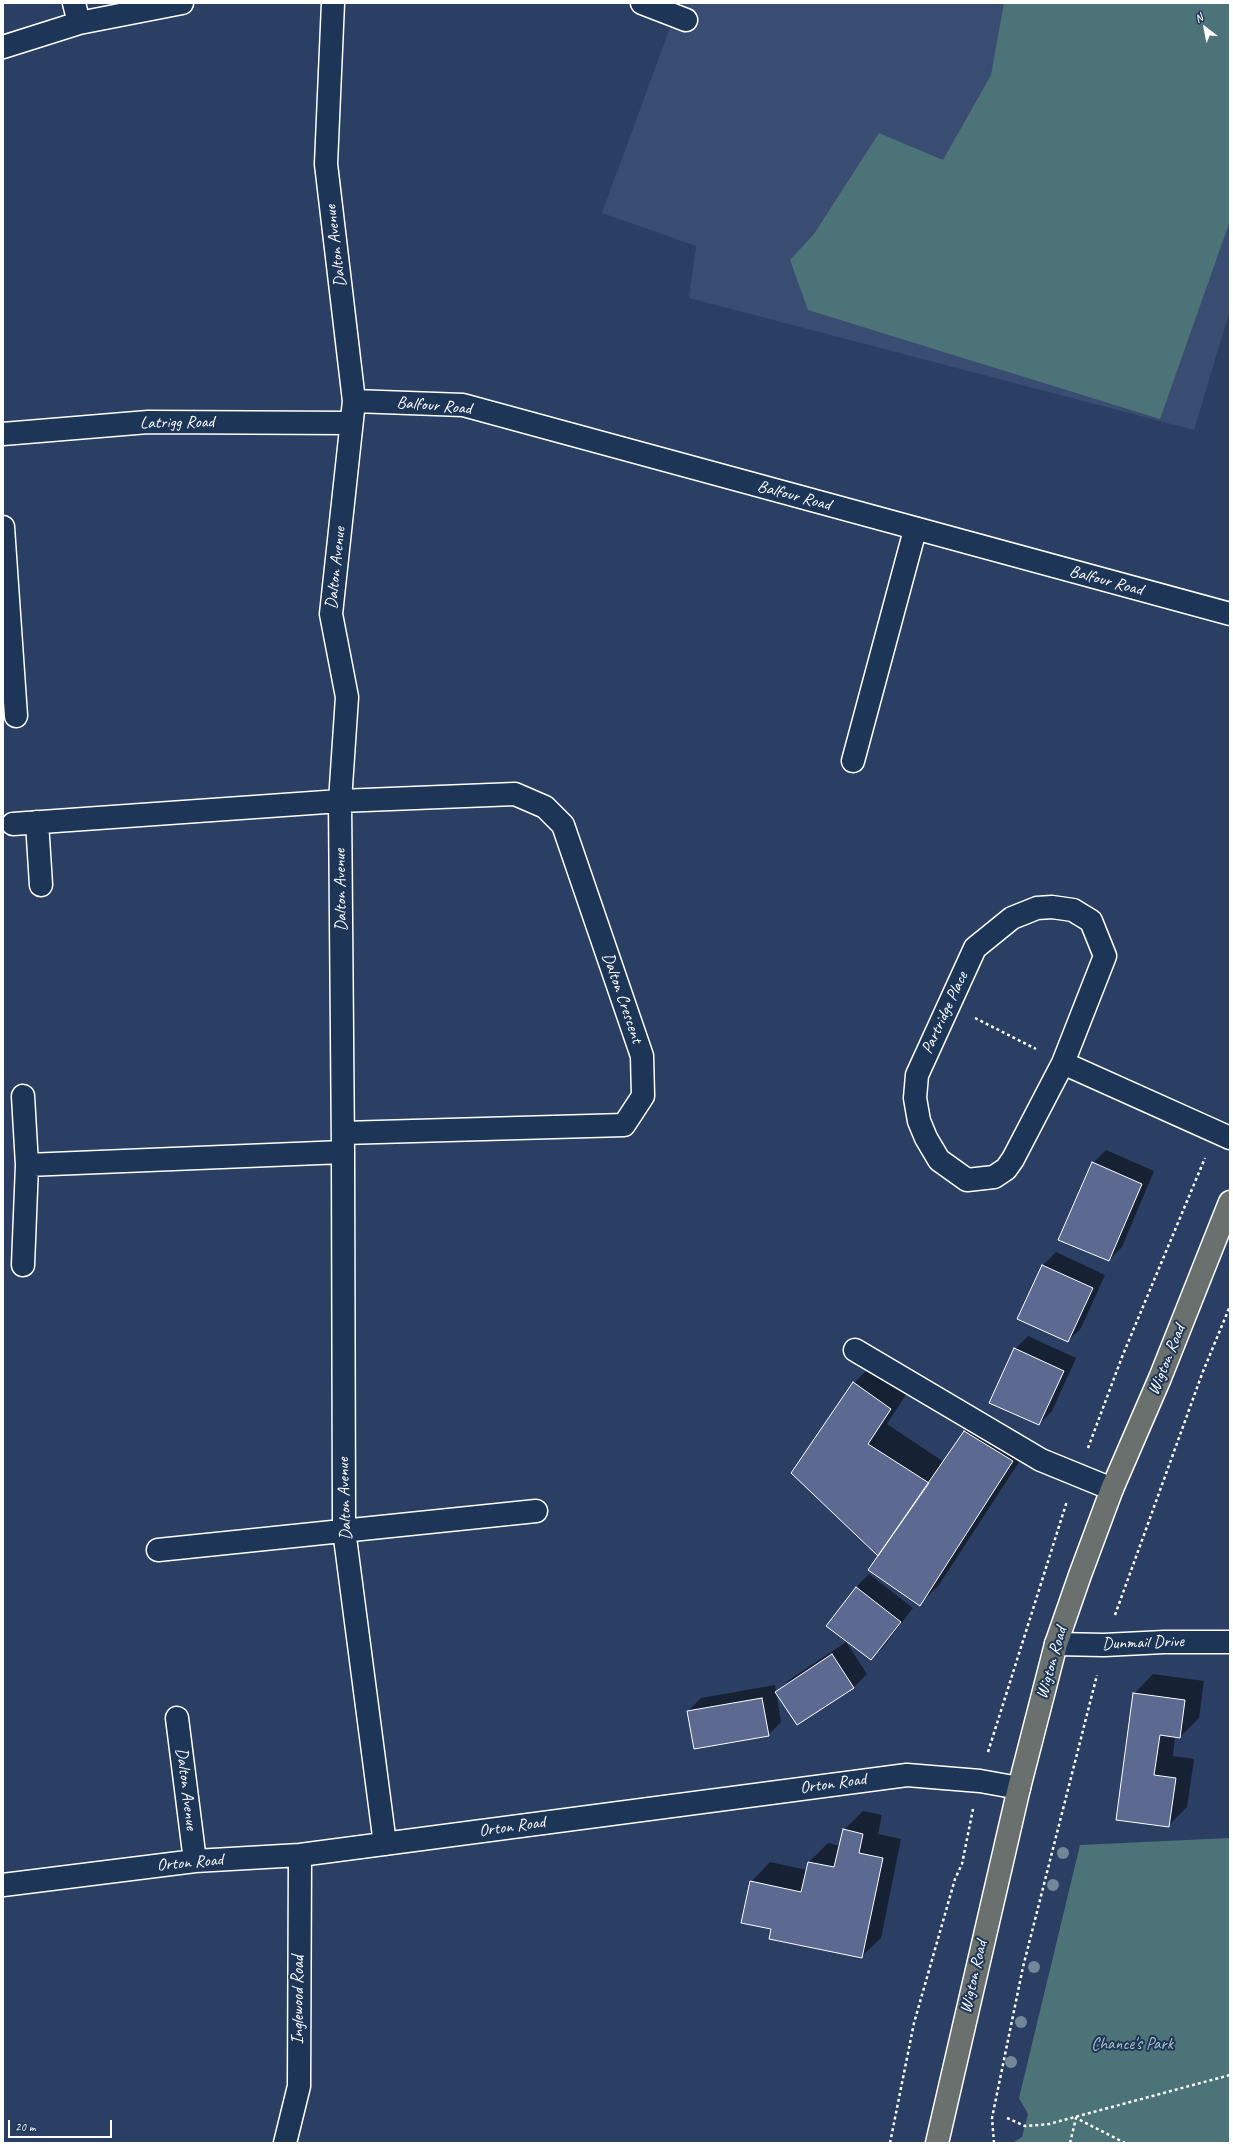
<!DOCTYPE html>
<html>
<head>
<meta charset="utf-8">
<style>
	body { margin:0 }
	#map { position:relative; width:1233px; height:2146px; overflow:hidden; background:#2a3f63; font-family:Caveat,sans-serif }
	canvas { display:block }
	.frame { position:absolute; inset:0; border:4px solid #fff; pointer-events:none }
	.north { position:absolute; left:1185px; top:8px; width:40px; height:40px; -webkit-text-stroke:3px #1d3557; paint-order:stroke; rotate:328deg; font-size:11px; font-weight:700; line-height:16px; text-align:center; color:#fff }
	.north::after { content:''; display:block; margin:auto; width:14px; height:18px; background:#fff; clip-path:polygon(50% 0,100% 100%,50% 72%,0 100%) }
	.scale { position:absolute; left:8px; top:2120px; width:104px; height:18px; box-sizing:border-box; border:2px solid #fff; border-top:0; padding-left:5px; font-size:12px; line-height:14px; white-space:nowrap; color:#fff; -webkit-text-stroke:3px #1d3557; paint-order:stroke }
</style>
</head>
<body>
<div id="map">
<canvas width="1233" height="2146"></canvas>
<div class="frame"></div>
<div class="north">N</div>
<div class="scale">20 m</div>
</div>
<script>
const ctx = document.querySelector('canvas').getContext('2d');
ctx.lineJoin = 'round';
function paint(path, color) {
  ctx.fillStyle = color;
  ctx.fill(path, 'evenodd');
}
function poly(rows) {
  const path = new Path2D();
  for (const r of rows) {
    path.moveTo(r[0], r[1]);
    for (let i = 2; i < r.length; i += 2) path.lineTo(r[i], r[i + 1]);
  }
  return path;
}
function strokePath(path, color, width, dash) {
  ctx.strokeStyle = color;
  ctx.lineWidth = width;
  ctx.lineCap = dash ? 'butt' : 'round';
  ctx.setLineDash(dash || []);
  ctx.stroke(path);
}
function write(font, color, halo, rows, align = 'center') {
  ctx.font = font + ' Caveat,sans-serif';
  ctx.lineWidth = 4;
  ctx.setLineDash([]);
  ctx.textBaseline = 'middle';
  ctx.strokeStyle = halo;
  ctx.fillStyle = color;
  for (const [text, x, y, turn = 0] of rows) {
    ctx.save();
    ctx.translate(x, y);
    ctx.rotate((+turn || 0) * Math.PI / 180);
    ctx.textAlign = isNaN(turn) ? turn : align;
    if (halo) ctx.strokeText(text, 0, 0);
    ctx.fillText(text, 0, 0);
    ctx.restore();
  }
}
paint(poly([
	[679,3,1230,3,1230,310,1194,430,689,298,696,246,602,213]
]), '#394c71');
paint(poly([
	[1004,3,1230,3,1230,221,1160,419,808,310,790,260,814,234,879,133,943,160,991,75],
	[1230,1838,1230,2143,1012,2143,1022,2137,1028,2114,1019,2098,1080,1845]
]), '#4c7377');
paint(poly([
	[1106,1150,1154,1171,1122,1247,1109,1260,1093,1163],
	[1056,1252,1105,1275,1081,1328,1068,1341,1019,1319,1043,1265],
	[1028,1336,1076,1358,1052,1411,1039,1424,1015,1349],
	[873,1364,909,1390,887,1424,944,1462,965,1432,984,1413,1032,1442,939,1585,920,1604,879,1555,854,1383],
	[869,1574,913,1608,884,1646,871,1659,827,1626,856,1587],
	[846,1642,867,1674,854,1687,797,1724,776,1693,789,1680],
	[1153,1674,1204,1681,1199,1718,1180,1737,1175,1736,1173,1756,1194,1759,1187,1807,1168,1826,1117,1819,1134,1694],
	[775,1685,781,1722,768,1735,688,1711,701,1698],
	[863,1811,882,1815,878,1834,901,1839,881,1938,861,1957,772,1928,751,1882,770,1862,807,1870,809,1862,828,1843,840,1846,844,1830]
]), '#0007');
const building = poly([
	[1092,1162,1142,1184,1109,1261,1058,1240,1092,1162],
	[1042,1265,1093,1288,1068,1342,1017,1319,1042,1265],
	[1014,1348,1064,1371,1039,1425,989,1403,1014,1348],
	[853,1382,891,1409,868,1444,929,1483,878,1556,791,1473,853,1382],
	[964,1431,1013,1461,920,1606,868,1570,964,1431],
	[856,1587,901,1622,871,1660,826,1626,856,1587],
	[832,1654,854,1688,797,1725,775,1692,832,1654],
	[1133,1693,1185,1700,1180,1738,1160,1735,1154,1775,1176,1778,1169,1827,1116,1820,1133,1693],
	[762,1698,769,1736,694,1749,687,1711,762,1698],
	[843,1829,863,1834,859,1853,883,1858,862,1958,769,1939,771,1929,741,1923,750,1881,801,1892,808,1862,834,1867,843,1829]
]);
paint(building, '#5c6991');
strokePath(building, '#fff', 1);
const minor = poly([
	[74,3,79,23],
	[642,3,686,20],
	[3,47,79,23,182,3],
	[354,401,463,405,1230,614],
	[3,434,148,422,351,423],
	[3,527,16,716],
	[853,761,915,530],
	[37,822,41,885],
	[13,824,340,801,515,794,545,807,563,825,642,1056,643,1096,624,1125,343,1133],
	[1052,907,1073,910,1091,921,1105,956,1063,1063,1013,1159,1006,1169,994,1177,967,1180,939,1160,926,1138,919,1121,915,1098,917,1075,975,948,1012,918,1037,908,1052,907],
	[1063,1063,1230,1138],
	[343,1152,344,1530,385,1844],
	[27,1165,343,1152,340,801,347,697,331,614,354,401,326,164,333,3],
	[23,1265,27,1165,23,1096],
	[855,1350,1041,1460,1112,1489],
	[158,1550,536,1511],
	[1056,1644,1104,1645,1164,1642,1230,1642],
	[177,1718,195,1861],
	[3,1885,195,1861,300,1855,907,1775,980,1781,1019,1788],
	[285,2143,299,2086,300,1855]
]);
const major = poly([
	[937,2143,1019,1788,1056,1644,1080,1575,1112,1489,1160,1378,1230,1202]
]);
strokePath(minor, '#fff', 25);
strokePath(major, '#fff', 25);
strokePath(poly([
	[975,1018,1036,1049],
	[1088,1448,1122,1357,1205,1158],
	[1115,1615,1202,1374,1230,1306],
	[988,1752,1067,1501],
	[1007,2118,1025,2126,1049,2124,1230,2075],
	[890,2143,914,2023,955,1879,962,1864,973,1809],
	[994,2143,992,2118,1023,1967,1097,1675],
	[1070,2143,1076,2118,1125,2143]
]), '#fff', 2.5, [3, 3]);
strokePath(minor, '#1d3557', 22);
strokePath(major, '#6a706d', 22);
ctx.fillStyle = '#738697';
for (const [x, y] of [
	[1063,1853],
	[1053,1885],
	[1034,1967],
	[1021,2022],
	[1011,2062]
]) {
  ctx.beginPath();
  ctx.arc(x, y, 6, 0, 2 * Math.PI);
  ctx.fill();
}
write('17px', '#fff', '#1d3557', [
	["Dalton Avenue",336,246,-97],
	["Balfour Road",434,406,5],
	["Latrigg Road",177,423,-1],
	["Balfour Road",794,496,15],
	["Dalton Avenue",336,568,-84],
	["Balfour Road",1106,581,15],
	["Dalton Avenue",341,890,-91],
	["Dalton Crescent",622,998,71],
	["Partridge Place",945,1013,-65],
	["Wigton Road",1167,1360,-68],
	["Dalton Avenue",345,1499,-92],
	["Dunmail Drive",1143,1643,-2],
	["Wigton Road",1052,1663,-74],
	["Orton Road",833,1784,-8],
	["Dalton Avenue",186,1789,83],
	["Orton Road",512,1827,-8],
	["Orton Road",190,1863,-5],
	["Wigton Road",974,1977,-77],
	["Inglewood Road",299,2000,-90]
]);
write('17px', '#aec0c2', '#1d3557', [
	["Chance's Park",1132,2045]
]);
</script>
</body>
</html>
